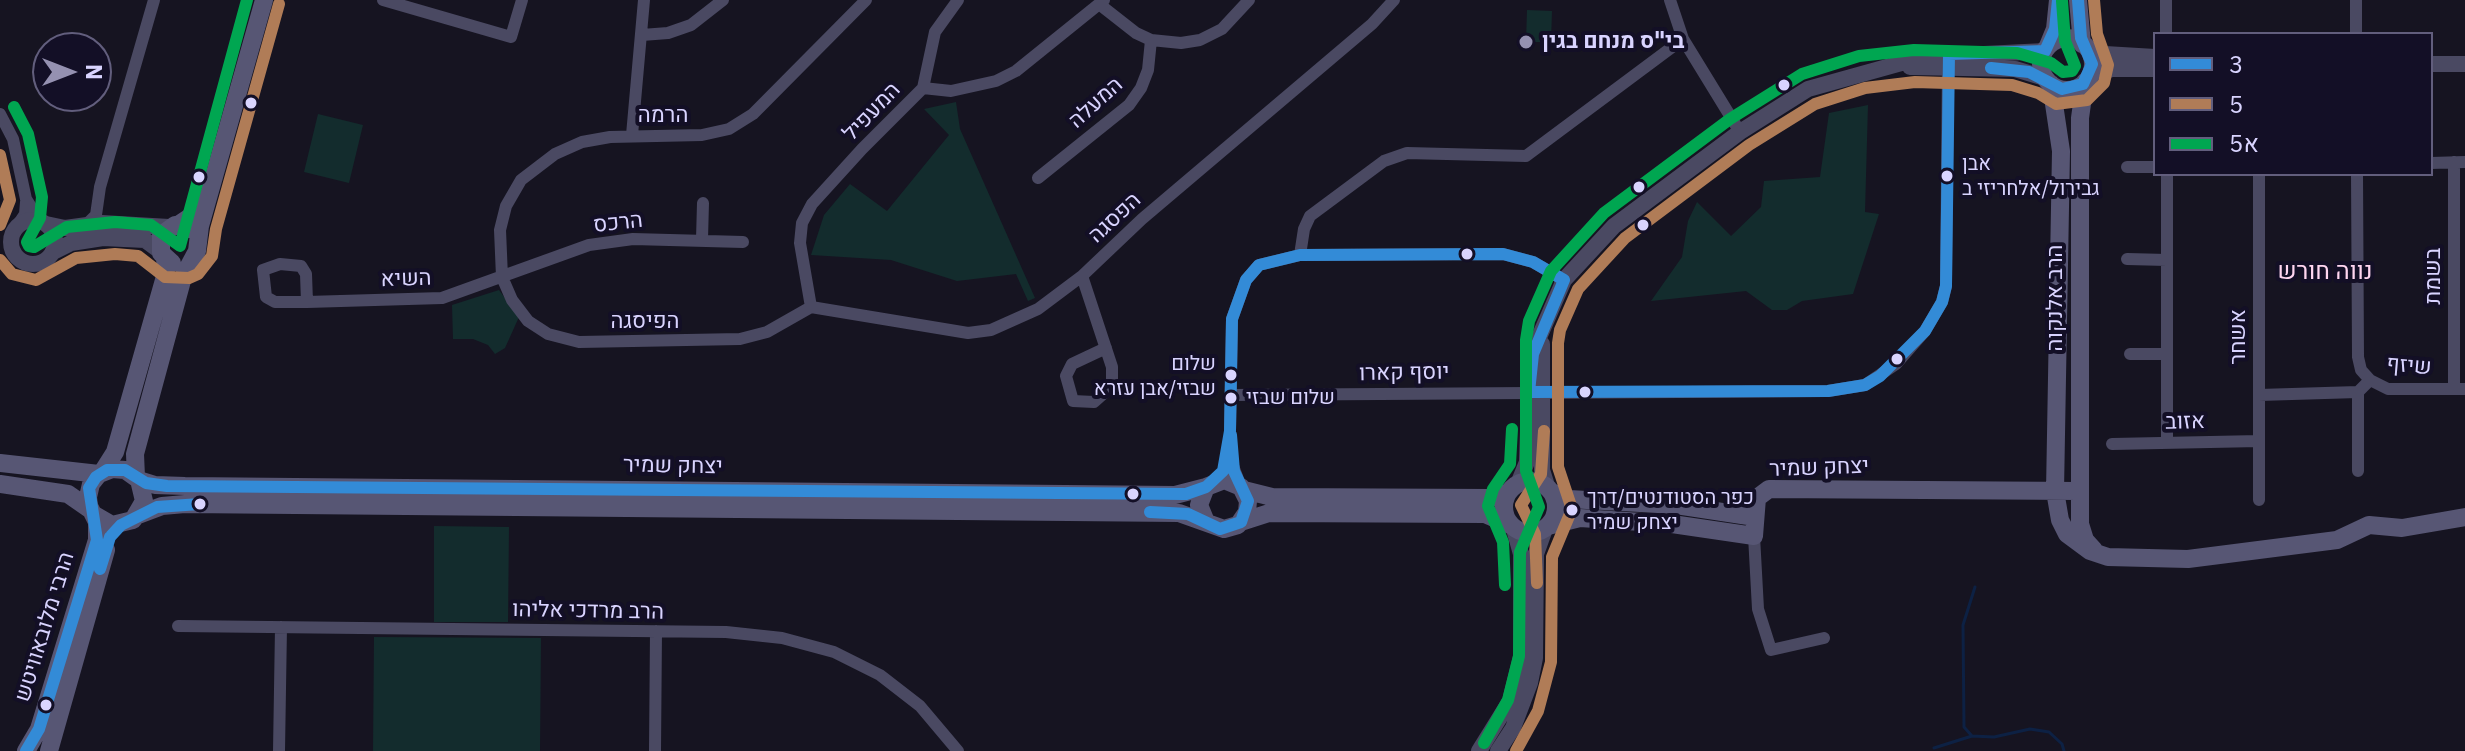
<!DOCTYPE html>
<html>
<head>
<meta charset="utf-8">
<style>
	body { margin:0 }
	#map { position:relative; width:2465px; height:751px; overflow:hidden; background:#161421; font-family:"IBM Plex Sans",Heebo,sans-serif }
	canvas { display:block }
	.legend { position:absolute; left:2153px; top:32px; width:280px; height:144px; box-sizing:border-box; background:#130f26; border:2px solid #625e7d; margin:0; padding:10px 14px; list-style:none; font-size:24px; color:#d9d4ff }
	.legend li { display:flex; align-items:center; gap:16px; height:40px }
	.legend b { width:40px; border:2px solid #625e7d }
	.north { position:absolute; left:32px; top:32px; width:80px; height:80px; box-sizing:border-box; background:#130f26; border:2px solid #625e7d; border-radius:50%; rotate:90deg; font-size:22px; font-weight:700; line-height:32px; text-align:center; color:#d9d4ff }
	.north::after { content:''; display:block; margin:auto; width:28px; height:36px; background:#9591b1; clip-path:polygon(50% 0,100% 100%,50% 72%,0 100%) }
</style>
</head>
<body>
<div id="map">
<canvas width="2465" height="751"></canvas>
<ul class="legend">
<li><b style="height:10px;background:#338bd7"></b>3</li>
<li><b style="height:10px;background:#b07c57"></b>5</li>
<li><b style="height:10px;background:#00a651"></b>5א</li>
</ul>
<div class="north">N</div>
</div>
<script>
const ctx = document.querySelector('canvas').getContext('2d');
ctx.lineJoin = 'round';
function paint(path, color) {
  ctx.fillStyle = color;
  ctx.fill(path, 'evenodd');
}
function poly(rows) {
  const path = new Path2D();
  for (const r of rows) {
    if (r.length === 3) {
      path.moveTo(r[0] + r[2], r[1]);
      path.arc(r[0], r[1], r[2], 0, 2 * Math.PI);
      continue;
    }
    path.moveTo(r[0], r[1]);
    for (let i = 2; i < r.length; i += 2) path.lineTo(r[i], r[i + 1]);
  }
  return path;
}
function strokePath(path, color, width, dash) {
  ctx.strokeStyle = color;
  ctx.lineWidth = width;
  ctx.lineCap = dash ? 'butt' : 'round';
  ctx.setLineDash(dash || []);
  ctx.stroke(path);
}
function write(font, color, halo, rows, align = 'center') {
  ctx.font = font + ' "IBM Plex Sans",Heebo,sans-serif';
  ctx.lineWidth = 8;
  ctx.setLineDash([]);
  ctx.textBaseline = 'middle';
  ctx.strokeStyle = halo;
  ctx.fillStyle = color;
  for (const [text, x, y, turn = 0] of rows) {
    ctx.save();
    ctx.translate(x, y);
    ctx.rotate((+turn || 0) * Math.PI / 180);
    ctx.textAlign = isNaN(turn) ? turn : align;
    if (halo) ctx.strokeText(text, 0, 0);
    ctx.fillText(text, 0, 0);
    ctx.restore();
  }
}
paint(poly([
	[1527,10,1552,11,1551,42,1526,42],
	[956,102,960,129,1035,298,1028,301,1016,274,957,281,891,260,811,255,824,215,850,184,887,211,949,135,924,109],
	[1868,105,1865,212,1879,214,1853,294,1802,301,1787,310,1772,310,1746,291,1651,301,1682,257,1688,221,1697,202,1731,236,1761,207,1764,181,1820,177,1829,113],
	[318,114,363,125,349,183,304,172],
	[499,290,519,317,505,348,495,354,488,345,473,339,453,339,452,305],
	[434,526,509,527,508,622,434,622],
	[374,637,541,638,540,751,373,751]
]), '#132c2d');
strokePath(poly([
	[1975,587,1963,625,1964,727,1972,736,1994,737,2030,729,2049,732,2062,744,2064,751],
	[1934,748,1972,736]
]), '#0d2144', 3);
strokePath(poly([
	[383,0,511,37,522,0],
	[1670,0,1683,39,1740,132],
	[2166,0,2166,34],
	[2356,0,2356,34],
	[1099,4,1136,33,1151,40,1181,43,1200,40,1222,29,1249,0],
	[642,35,668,33,691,25,723,0],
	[923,88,935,32,958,0],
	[0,114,13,139,26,199,40,221],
	[632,135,644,0],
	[2431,163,2465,162],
	[2127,167,2155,167],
	[2167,174,2167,443],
	[2259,174,2259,500],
	[2357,174,2358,357,2361,370,2370,380,2388,389,2465,389],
	[1038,178,1129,105,1141,88,1148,70,1151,40],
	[17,226,25,214,26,202],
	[85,226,96,215,100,187,154,0],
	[702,239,703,203],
	[1300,255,1304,229,1310,216,1384,161,1407,153,1526,156,1683,39],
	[2127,259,2167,260],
	[1082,276,1112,367,1112,386,1094,402,1073,401,1066,376,1072,364,1106,348],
	[307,302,306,274,301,266,280,264,263,270,266,297,275,302,307,302,442,298,589,245,633,239,743,242],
	[811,307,767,332,740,339,579,342,548,334,528,321,512,300,502,277,500,230,506,206,521,180,555,154,582,142,610,137,702,135,729,129,753,114,866,0],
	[811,307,968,333,991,330,1038,309,1082,276,1142,219,1372,24,1394,0],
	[811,307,800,243,802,223,812,204,862,149,923,88,951,91,996,81,1016,71,1104,0],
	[2130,354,2167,354],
	[2454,389,2454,162],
	[2358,392,2358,471],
	[1231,395,1828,391,1865,385,1896,364,1925,331,1942,302,1946,286,1948,60],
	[2259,395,2358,392,2370,380],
	[2112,444,2259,441],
	[1241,487,1232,463,1230,431,1232,319,1246,280,1259,265,1300,255,1503,254,1533,262,1564,280],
	[1754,536,1758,609,1771,650,1824,638],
	[178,626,726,632,782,638,834,652,880,675,920,706,958,751],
	[279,751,281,627],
	[655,751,656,631]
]), '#4a4962', 12);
strokePath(poly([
	[2088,49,2105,54,2155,57],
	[2431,64,2465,64],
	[1910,67,2015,69,2045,78],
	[2090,75,2112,69,2155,69],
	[33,242,22],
	[46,224,65,228,102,223,169,227],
	[53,252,71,243,103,238,145,240,160,251],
	[1542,344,1542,470,1548,489],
	[1518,484,1527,462,1530,368,1537,342,1564,280,1614,226,1740,132,1808,89,1923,57,2045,51],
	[1479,751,1510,701,1521,657,1521,554,1514,529],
	[1498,751,1513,728,1530,683,1535,658,1536,554,1545,529]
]), '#4a4962', 16);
strokePath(poly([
	[2078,0,2082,44],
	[2067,64,26],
	[2048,46,2055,29,2058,0],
	[2085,82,2080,118,2080,524,2085,540,2094,550],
	[2051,84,2061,151,2055,491,2060,520,2067,534,2090,551,2108,557,2188,559,2337,540,2369,525,2402,528,2465,517],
	[178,225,193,215,198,199],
	[172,263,161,253,161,235,175,225,190,229],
	[0,463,99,474],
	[103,471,115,452,166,273,165,258],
	[136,477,135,454,183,277,197,251,200,226,264,0],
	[139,480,155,485,185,486,1175,495,1206,487],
	[1530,507,26],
	[0,484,68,494,91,510],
	[1244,490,1272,497,1491,498,1509,492],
	[1551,492,1569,499,1676,505,1755,517],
	[138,515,162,506,185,504,1179,513,1224,529,1238,525,1247,512,1248,501,1241,487,1224,480,1206,487,1199,505,1206,522],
	[1241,522,1269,513,1485,514,1510,525],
	[1548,526,1580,518,1672,524,1754,536,1757,498,1769,489,2079,491],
	[26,751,39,729,97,540,97,522,89,506,88,497,91,484,99,474,112,469,125,470,139,480,144,501,133,520,112,525,93,514],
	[49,751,106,550]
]), '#575674', 18);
strokePath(poly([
	[1991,68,2029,72,2062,89,2083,84,2092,64,2081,38,2078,0],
	[1564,280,1533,354,1529,392,1828,391,1865,385,1880,376,1925,331,1942,302,1946,286,1949,54,2045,51,2055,29,2058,0],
	[1150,512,1188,514,1220,529,1241,522,1248,501,1234,471,1231,435],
	[100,569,110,537,121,525,157,507,200,504],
	[26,751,39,729,97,540,89,488,96,477,107,470,125,470,146,483,167,486,1186,494,1206,487,1223,471,1230,431,1232,319,1246,280,1259,265,1300,255,1503,254,1533,262,1564,280]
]), '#338bd7', 12);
strokePath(poly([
	[0,155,10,200,0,225],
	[0,260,12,274,36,280,76,258,115,254,138,256,165,277,189,278,198,274,212,256,216,229,279,4],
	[1537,583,1535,534,1521,505,1541,474,1544,431],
	[1516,751,1538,711,1551,662,1552,557,1572,509,1558,467,1558,343,1560,330,1578,289,1625,238,1749,145,1815,104,1865,88,1915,82,2012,85,2038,93,2056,104,2087,100,2104,83,2108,65,2097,34,2094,0]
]), '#b07c57', 12);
strokePath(poly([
	[14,107,28,134,42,197,40,218,27,242,29,246,34,247,67,227,115,222,151,225,180,246,247,0],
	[1505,585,1503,542,1488,506,1493,489,1510,464,1512,429],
	[1484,743,1508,700,1519,656,1520,552,1539,507,1526,471,1526,340,1529,321,1551,271,1604,213,1730,119,1802,74,1859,56,1914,50,2017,53,2051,63,2063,72,2072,71,2075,66,2065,41,2062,1]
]), '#00a651', 12);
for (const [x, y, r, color] of [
	[1526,42,8,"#9591b1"],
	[1784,85,7,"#d9d4ff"],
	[251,103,7,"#d9d4ff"],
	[1947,176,7,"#d9d4ff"],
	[199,177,7,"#d9d4ff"],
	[1639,187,7,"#d9d4ff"],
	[1643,225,7,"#d9d4ff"],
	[1467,254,7,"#d9d4ff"],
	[1897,359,7,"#d9d4ff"],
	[1231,375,7,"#d9d4ff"],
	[1585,392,7,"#d9d4ff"],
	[1231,398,7,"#d9d4ff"],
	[1133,494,7,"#d9d4ff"],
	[200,504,7,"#d9d4ff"],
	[1572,510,7,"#d9d4ff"],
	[46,705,7,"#d9d4ff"]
]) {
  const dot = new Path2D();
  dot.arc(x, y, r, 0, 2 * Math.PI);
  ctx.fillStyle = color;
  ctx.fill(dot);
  strokePath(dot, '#130f26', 3);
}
write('20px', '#d9d4ff', '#130f26', [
	["אבן",1962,164],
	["גבירול/אלחריזי ב",1962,189],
	["שלום",1216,364,"right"],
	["שבזי/אבן עזרא",1216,389,"right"],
	["שלום שבזי",1246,398],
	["כפר הסטודנטים/דרך",1587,498],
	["יצחק שמיר",1587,523]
], 'left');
write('bold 22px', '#d9d4ff', '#130f26', [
	["בי\"ס מנחם בגין",1542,42]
], 'left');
write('22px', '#d9d4ff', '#130f26', [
	["המעלה",1096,103,-42],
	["המעפיל",872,112,-46],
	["הרמה",663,116],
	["הפסגה",1115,218,-43],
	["הרכס",618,223,-6],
	["בשמת",2434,276,-90],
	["השיא",406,279,-2],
	["הרב אלנקוה",2056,298,-90],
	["הפיסגה",645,322],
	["אשחר",2239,337,-90],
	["שיזף",2409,366,5],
	["יוסף קארו",1404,373,-1],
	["אזוב",2185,422,-1],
	["יצחק שמיר",673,466,1],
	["יצחק שמיר",1819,468,-2],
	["הרב מרדכי אליהו",588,611,1],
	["הרבי מלובאוויטש",45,627,-73]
]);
write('24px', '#ffd6f0', '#130f26', [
	["נווה חורש",2325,272]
]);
</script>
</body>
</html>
